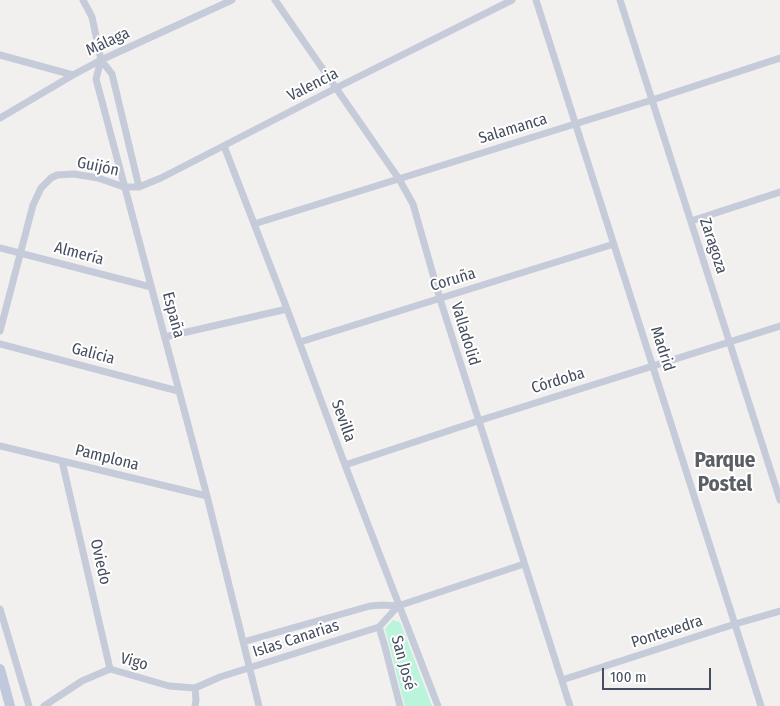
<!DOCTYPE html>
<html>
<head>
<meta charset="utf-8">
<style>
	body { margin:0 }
	#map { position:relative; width:780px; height:706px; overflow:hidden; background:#f2f0ef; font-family:"Fira Sans Condensed",sans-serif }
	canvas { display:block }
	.scale { position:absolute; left:602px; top:668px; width:109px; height:22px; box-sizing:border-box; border:2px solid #454e5f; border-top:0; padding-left:6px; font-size:15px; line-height:18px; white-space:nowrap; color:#454e5f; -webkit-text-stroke:4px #fff; paint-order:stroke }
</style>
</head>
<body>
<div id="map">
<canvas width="780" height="706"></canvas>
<div class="scale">100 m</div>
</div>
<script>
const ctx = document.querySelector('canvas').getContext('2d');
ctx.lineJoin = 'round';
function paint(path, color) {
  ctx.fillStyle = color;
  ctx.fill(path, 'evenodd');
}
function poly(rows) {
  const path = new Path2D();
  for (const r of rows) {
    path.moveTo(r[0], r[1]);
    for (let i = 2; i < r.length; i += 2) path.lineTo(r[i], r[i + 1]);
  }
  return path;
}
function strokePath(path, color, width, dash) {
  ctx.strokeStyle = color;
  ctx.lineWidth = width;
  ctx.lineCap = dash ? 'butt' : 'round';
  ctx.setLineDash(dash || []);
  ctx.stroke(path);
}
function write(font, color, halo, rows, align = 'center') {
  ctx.font = font + ' "Fira Sans Condensed",sans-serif';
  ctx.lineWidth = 4;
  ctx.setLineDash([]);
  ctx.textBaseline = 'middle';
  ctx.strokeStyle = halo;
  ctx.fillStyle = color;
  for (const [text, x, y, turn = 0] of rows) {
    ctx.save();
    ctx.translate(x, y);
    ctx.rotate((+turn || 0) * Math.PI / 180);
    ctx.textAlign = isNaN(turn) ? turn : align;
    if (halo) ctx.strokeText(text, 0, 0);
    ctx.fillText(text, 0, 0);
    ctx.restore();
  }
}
paint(poly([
	[393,620,400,622,432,706,405,706,385,629]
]), '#b9f4db');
strokePath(poly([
	[83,0,92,17,101,60,96,79,207,496,259,706],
	[275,0,399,179,413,204,440,299,570,706],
	[536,0,761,706],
	[620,0,780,500],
	[0,55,73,75],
	[101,60,112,74,139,187],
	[0,118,73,75,101,60,232,0],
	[224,146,287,309,345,465,438,706],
	[691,221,780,192],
	[254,224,652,100,780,58],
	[0,248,151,287],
	[0,331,33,205,41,188,51,178,57,175,74,174,98,178,124,187,139,187,161,178,336,88,512,0],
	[165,337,287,309],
	[300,342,614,244],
	[0,344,178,391],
	[0,446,207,496],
	[62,461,110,669],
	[345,465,478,421,780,326],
	[0,609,29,706],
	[379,627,385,647,400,706],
	[243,642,370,606,382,605,398,606],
	[562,680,735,624,780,611],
	[44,706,82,681,110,669,169,686,195,688,220,677,379,627,398,606,524,564],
	[195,706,196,700,195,688]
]), '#c5cbd8', 7);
strokePath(poly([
	[0,669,10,706]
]), '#c0c8db', 10);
write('16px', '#454e5f', '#fff', [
	["Málaga",108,42,-25],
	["Valencia",313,85,-27],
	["Salamanca",513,129,-17],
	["Guijón",98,167,12],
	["Zaragoza",713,246,72],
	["Almería",79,254,15],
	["Coruña",453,280,-17],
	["España",173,315,75],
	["Valladolid",465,334,73],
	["Madrid",662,349,72],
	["Galicia",93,354,15],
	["Córdoba",558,381,-17],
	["Sevilla",343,421,70],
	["Pamplona",107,458,14],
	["Oviedo",100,562,77],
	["Pontevedra",667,632,-18],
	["Islas Canarias",296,639,-18],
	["Vigo",134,662,15],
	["San José",403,663,75]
]);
write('bold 21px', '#5b5e65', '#fff', [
	["Parque",725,461],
	["Postel",725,485]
]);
</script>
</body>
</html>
